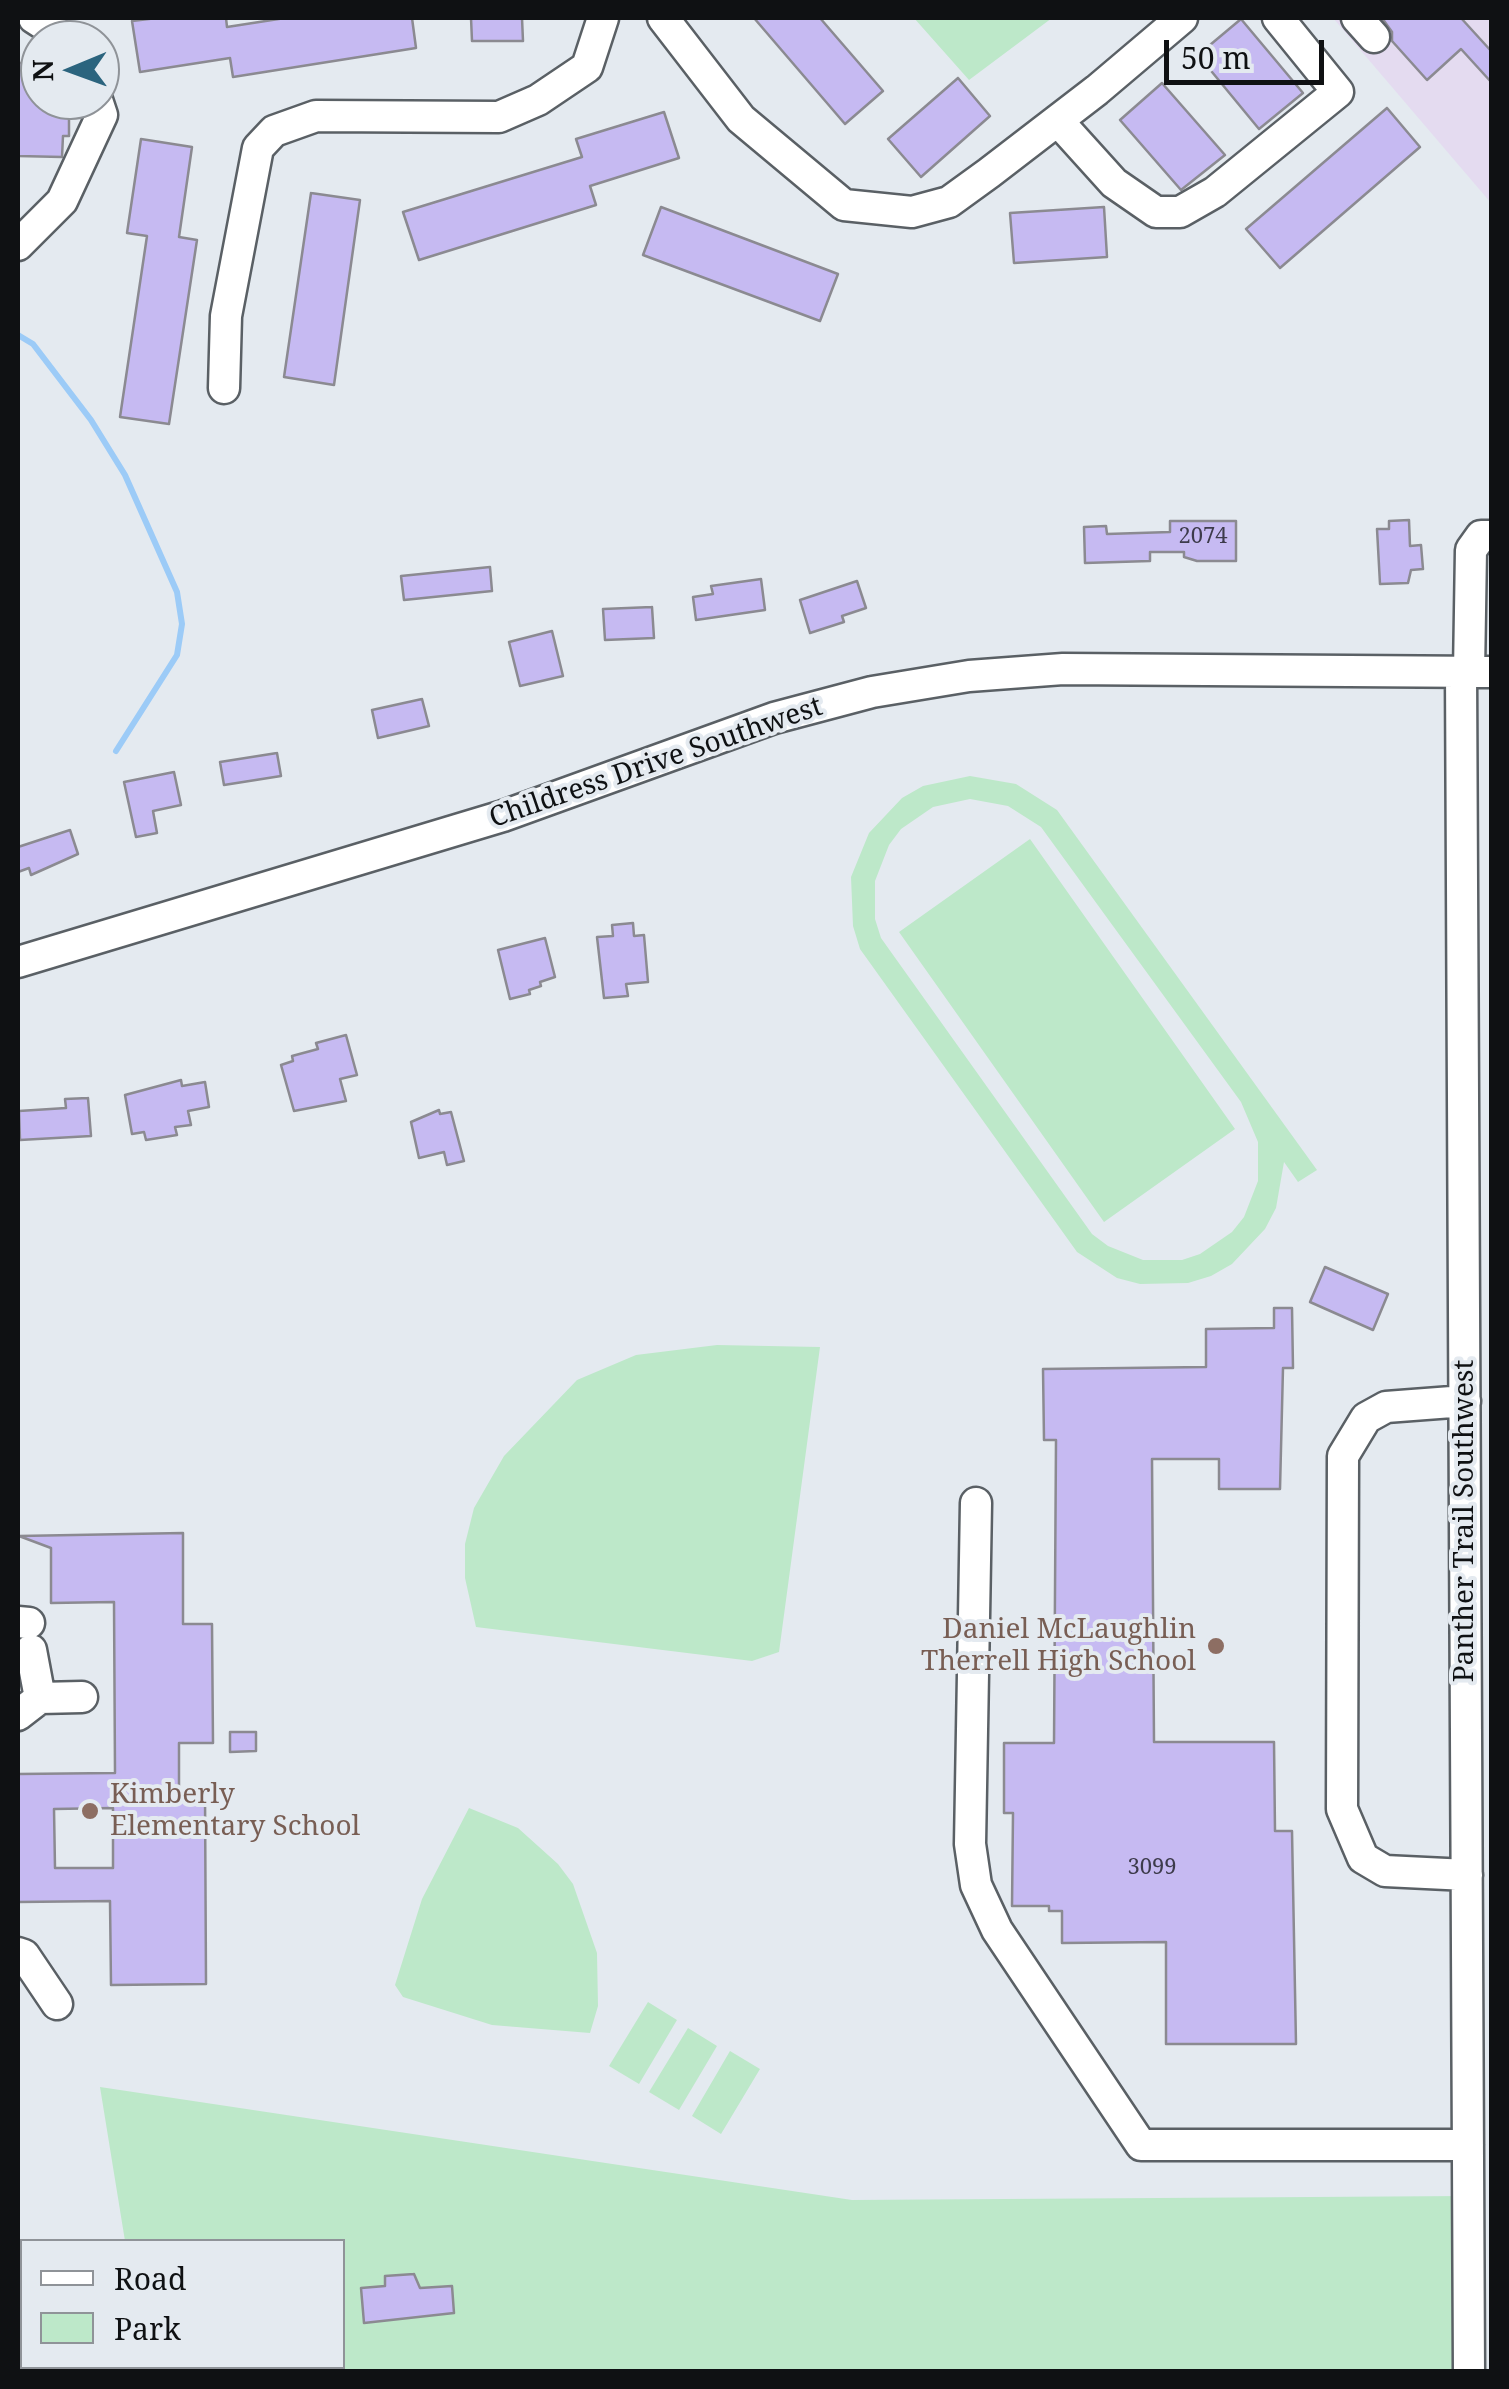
<!DOCTYPE html>
<html>
<head>
<meta charset="utf-8">
<style>
	body { margin:0 }
	#map { position:relative; width:1509px; height:2389px; overflow:hidden; background:#e4eaf0; font-family:"Noto Serif",serif }
	canvas { display:block }
	.frame { position:absolute; inset:0; border:20px solid #0f1113; pointer-events:none }
	.legend { position:absolute; left:20px; top:2239px; width:325px; height:130px; box-sizing:border-box; background:#e4eaf0; border:2px solid #8f9398; margin:0; padding:12px 18px; list-style:none; font-size:30px; color:#0f1113 }
	.legend li { display:flex; align-items:center; gap:20px; height:50px }
	.legend b { width:50px; border:2px solid #8f9398 }
	.north { position:absolute; left:20px; top:20px; width:100px; height:100px; box-sizing:border-box; background:#e4eaf0; border:2px solid #8f9398; border-radius:50%; rotate:269deg; font-size:28px; font-weight:700; line-height:40px; text-align:center; color:#0f1113 }
	.north::after { content:''; display:block; margin:auto; width:35px; height:45px; background:#2b647e; clip-path:polygon(50% 0,100% 100%,50% 72%,0 100%) }
	.scale { position:absolute; left:1164px; top:40px; width:160px; height:45px; box-sizing:border-box; border:5px solid #0f1113; border-top:0; padding-left:12px; font-size:30px; line-height:35px; white-space:nowrap; color:#0f1113; -webkit-text-stroke:8px #e4eaf0; paint-order:stroke }
</style>
</head>
<body>
<div id="map">
<canvas width="1509" height="2389"></canvas>
<div class="frame"></div>
<ul class="legend">
<li><b style="height:12px;background:#fff"></b>Road</li>
<li><b style="height:28px;background:#bde8c9"></b>Park</li>
</ul>
<div class="north">N</div>
<div class="scale">50 m</div>
</div>
<script>
const ctx = document.querySelector('canvas').getContext('2d');
ctx.lineJoin = 'round';
function paint(path, color) {
  ctx.fillStyle = color;
  ctx.fill(path, 'evenodd');
}
function poly(rows) {
  const path = new Path2D();
  for (const r of rows) {
    path.moveTo(r[0], r[1]);
    for (let i = 2; i < r.length; i += 2) path.lineTo(r[i], r[i + 1]);
  }
  return path;
}
function strokePath(path, color, width, dash) {
  ctx.strokeStyle = color;
  ctx.lineWidth = width;
  ctx.lineCap = dash ? 'butt' : 'round';
  ctx.setLineDash(dash || []);
  ctx.stroke(path);
}
function write(font, color, halo, rows, align = 'center') {
  ctx.font = font + ' "Noto Serif",serif';
  ctx.lineWidth = 8;
  ctx.setLineDash([]);
  ctx.textBaseline = 'middle';
  ctx.strokeStyle = halo;
  ctx.fillStyle = color;
  for (const [text, x, y, turn = 0] of rows) {
    ctx.save();
    ctx.translate(x, y);
    ctx.rotate((+turn || 0) * Math.PI / 180);
    ctx.textAlign = isNaN(turn) ? turn : align;
    if (halo) ctx.strokeText(text, 0, 0);
    ctx.fillText(text, 0, 0);
    ctx.restore();
  }
}
paint(poly([
	[1333,18,1491,18,1491,203]
]), '#e4dbf0');
paint(poly([
	[914,18,1052,18,969,80],
	[970,776,1016,784,1057,810,1317,1170,1298,1182,1284,1162,1276,1208,1265,1229,1232,1264,1211,1276,1188,1283,1140,1284,1117,1278,1077,1252,860,949,853,926,851,877,869,833,902,798,923,786],
	[970,799,1008,806,1041,827,1241,1102,1258,1142,1258,1181,1244,1217,1232,1232,1200,1254,1182,1260,1143,1260,1108,1246,1092,1234,881,938,875,919,875,881,889,845,901,829,933,807],
	[1030,839,1235,1129,1104,1222,899,932],
	[717,1345,820,1347,779,1652,752,1661,476,1627,465,1578,465,1544,474,1508,504,1456,577,1380,636,1355],
	[469,1808,518,1828,558,1864,573,1884,597,1953,598,2006,590,2033,492,2025,403,1997,395,1985,422,1899],
	[648,2002,677,2020,639,2084,609,2066],
	[688,2028,717,2046,679,2110,649,2092],
	[730,2051,760,2069,721,2134,692,2116],
	[100,2087,852,2200,1464,2196,1467,2371,145,2371,145,2367,342,2366,342,2242,125,2241]
]), '#bde8c9');
strokePath(poly([
	[18,335,33,344,91,420,125,475,177,592,182,624,177,655,116,751]
]), '#9ccbf7', 6);
const building = poly([
	[157,18,226,18,227,27,285,18,412,18,416,48,233,77,230,58,140,72,132,21,157,18],
	[471,18,522,18,523,41,472,41,471,18],
	[754,18,820,18,883,91,845,124,754,18],
	[1382,18,1461,18,1492,52,1492,83,1461,49,1427,80,1392,41,1392,32,1382,18],
	[1241,19,1303,93,1259,129,1198,55,1241,19],
	[18,63,40,63,40,100,69,100,69,136,63,136,62,157,18,156,18,63],
	[958,78,990,116,921,177,888,139,958,78],
	[1162,83,1225,155,1181,190,1120,120,1162,83],
	[1387,108,1420,147,1280,268,1246,229,1387,108],
	[664,112,679,158,590,186,596,205,419,260,403,212,582,157,576,139,664,112],
	[141,139,192,147,179,237,197,240,169,424,120,417,147,236,127,233,141,139],
	[311,193,360,200,334,385,284,377,311,193],
	[661,207,838,274,820,321,643,255,661,207],
	[1104,207,1107,257,1014,263,1010,213,1104,207],
	[1409,520,1410,546,1421,545,1423,569,1411,570,1408,583,1380,584,1377,529,1389,529,1389,521,1409,520],
	[1170,521,1236,521,1236,561,1197,561,1184,557,1184,552,1150,552,1150,561,1085,563,1084,527,1106,526,1107,534,1170,532,1170,521],
	[490,567,492,591,404,600,401,576,490,567],
	[761,579,765,610,696,620,693,597,713,594,711,586,761,579],
	[857,581,866,608,842,616,844,622,810,633,800,600,857,581],
	[652,607,654,638,605,640,603,609,652,607],
	[552,631,563,676,520,686,509,642,552,631],
	[422,699,429,726,378,738,372,710,422,699],
	[277,753,281,776,224,785,220,762,277,753],
	[174,772,181,805,153,811,157,833,136,837,124,782,174,772],
	[70,830,78,854,31,875,29,868,18,872,18,847,70,830],
	[633,923,634,936,644,935,648,982,626,984,628,996,604,998,597,937,613,936,612,925,633,923],
	[545,938,555,977,540,982,541,986,529,990,530,994,510,999,498,950,545,938],
	[346,1035,357,1075,340,1079,346,1101,294,1111,281,1065,293,1061,292,1056,318,1049,316,1043,346,1035],
	[181,1080,182,1086,205,1082,209,1107,188,1111,191,1125,175,1127,177,1135,146,1140,144,1132,132,1134,125,1095,181,1080],
	[88,1098,91,1136,20,1140,19,1111,66,1108,65,1099,88,1098],
	[439,1110,440,1114,451,1112,464,1161,447,1165,444,1152,419,1158,411,1122,439,1110],
	[1325,1267,1388,1294,1373,1330,1310,1302,1325,1267],
	[1274,1308,1292,1308,1293,1368,1283,1368,1280,1489,1219,1489,1219,1459,1152,1459,1154,1742,1274,1742,1275,1831,1292,1831,1296,2044,1166,2044,1166,1942,1062,1943,1062,1911,1049,1911,1049,1906,1012,1906,1013,1813,1004,1813,1004,1743,1054,1743,1056,1440,1044,1440,1043,1369,1206,1367,1206,1329,1274,1328,1274,1308],
	[183,1533,183,1624,212,1624,213,1743,179,1743,179,1792,205,1792,206,1984,111,1985,110,1901,18,1902,18,1774,115,1773,114,1602,51,1603,51,1548,19,1536,183,1533],
	[113,1808,113,1868,55,1868,54,1809,113,1808],
	[230,1732,256,1732,256,1751,230,1752,230,1732],
	[414,2274,420,2288,452,2286,454,2313,364,2323,361,2288,385,2286,385,2276,414,2274]
]);
paint(building, '#c6baf2');
strokePath(building, '#8b8a91', 2.5);
const minor = poly([
	[34,18,68,40],
	[663,18,741,119,844,205,912,212,949,202,989,173,1097,90,1182,18],
	[1357,18,1374,37],
	[1058,121,1114,183,1156,212,1180,212,1215,192,1338,92,1278,18],
	[18,245,62,201,102,115,97,100],
	[224,388,226,316,258,148,274,131,316,116,499,117,538,100,587,67,603,18],
	[1461,671,1469,2372],
	[1469,672,1471,550,1481,536,1492,536],
	[18,962,503,816,774,718,872,692,969,676,1063,669,1492,672],
	[1465,1401,1386,1407,1366,1418,1343,1456,1342,1809,1363,1858,1385,1871,1467,1875],
	[976,1503,970,1844,976,1885,997,1930,1141,2145,1468,2145],
	[18,1622,29,1623],
	[31,1650,40,1698],
	[18,1715,40,1698,82,1697],
	[18,1953,24,1955,57,2004]
]);
strokePath(minor, '#5a6065', 35);
strokePath(minor, '#fff', 30);
for (const [x, y, r, color] of [
	[1216,1646,10,"#8d6e63"],
	[90,1811,10,"#8d6e63"]
]) {
  const dot = new Path2D();
  dot.arc(x, y, r, 0, 2 * Math.PI);
  ctx.fillStyle = color;
  ctx.fill(dot);
  strokePath(dot, '#e4eaf0', 4);
}
write('22px', '#3d3b4b', null, [
	["2074",1203,537],
	["3099",1152,1868]
]);
write('28px', '#0f1113', '#e4eaf0', [
	["Childress Drive Southwest",656,763,-19],
	["Panther Trail Southwest",1465,1521,-90]
]);
write('28px', '#785e54', '#e4eaf0', [
	["Daniel McLaughlin",1196,1630],
	["Therrell High School",1196,1662],
	["Kimberly",110,1795,"left"],
	["Elementary School",110,1827,"left"]
], 'right');
</script>
</body>
</html>
